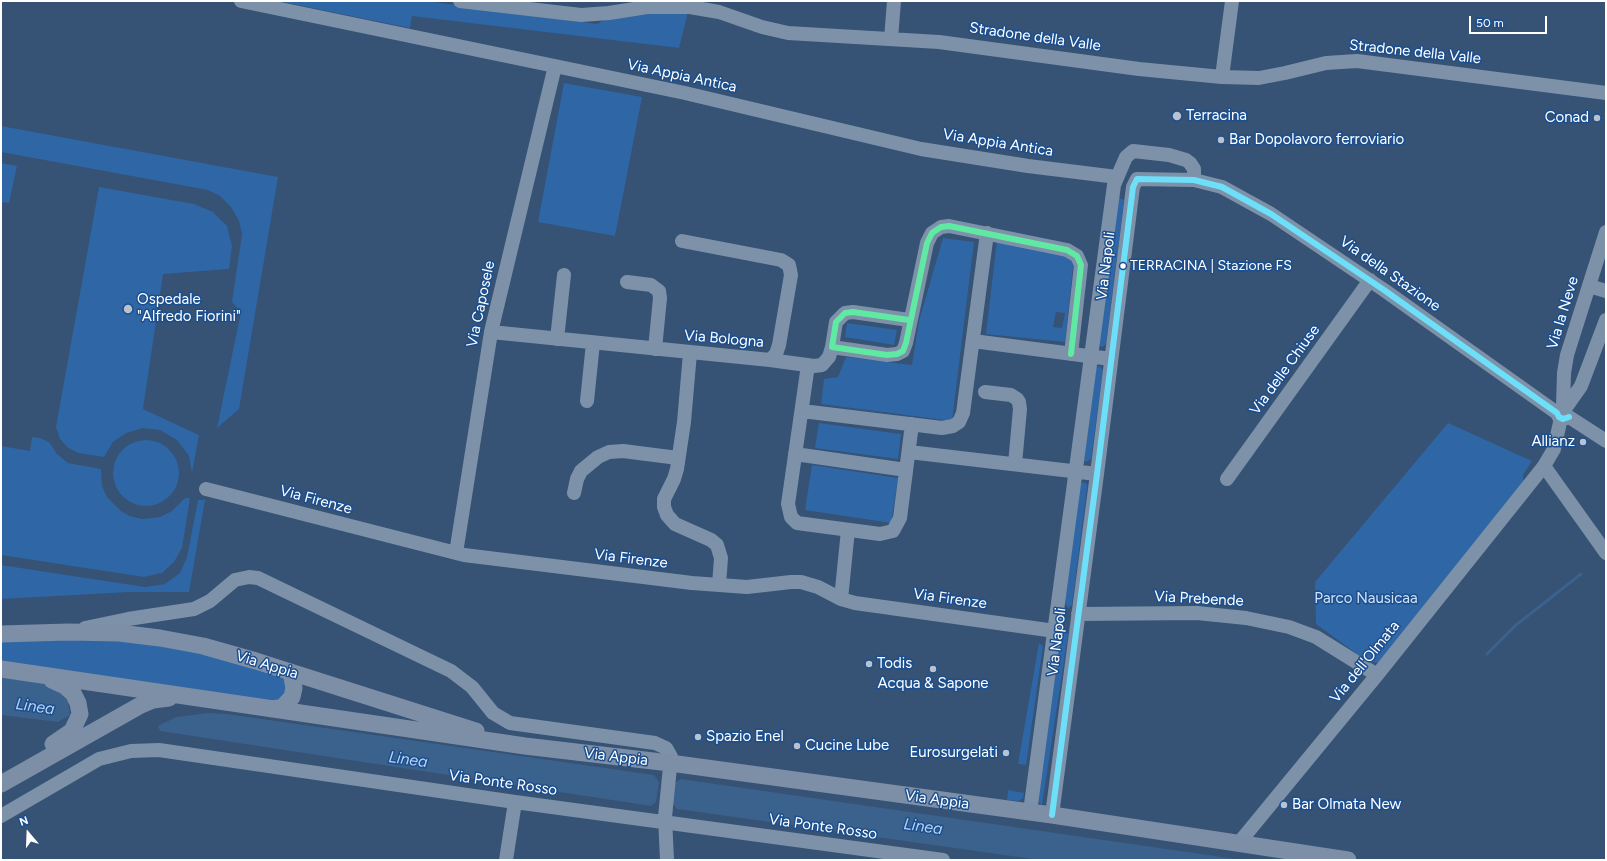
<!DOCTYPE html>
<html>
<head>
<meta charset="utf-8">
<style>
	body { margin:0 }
	#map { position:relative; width:1607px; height:861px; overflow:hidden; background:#365274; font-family:Figtree,sans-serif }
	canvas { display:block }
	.frame { position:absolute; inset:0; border:2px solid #fff; pointer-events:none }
	.north { position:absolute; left:8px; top:813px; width:40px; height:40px; -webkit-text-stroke:3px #1b4f8f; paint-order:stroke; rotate:341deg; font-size:11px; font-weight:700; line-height:16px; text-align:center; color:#fff }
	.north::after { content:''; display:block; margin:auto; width:14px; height:18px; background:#fff; clip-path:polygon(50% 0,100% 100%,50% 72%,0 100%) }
	.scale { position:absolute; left:1469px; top:16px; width:78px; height:18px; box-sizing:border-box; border:2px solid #fff; border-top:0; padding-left:5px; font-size:12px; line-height:14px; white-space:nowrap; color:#fff; -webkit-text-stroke:3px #1b4f8f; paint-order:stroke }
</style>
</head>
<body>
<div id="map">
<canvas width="1607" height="861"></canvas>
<div class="frame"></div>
<div class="north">N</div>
<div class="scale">50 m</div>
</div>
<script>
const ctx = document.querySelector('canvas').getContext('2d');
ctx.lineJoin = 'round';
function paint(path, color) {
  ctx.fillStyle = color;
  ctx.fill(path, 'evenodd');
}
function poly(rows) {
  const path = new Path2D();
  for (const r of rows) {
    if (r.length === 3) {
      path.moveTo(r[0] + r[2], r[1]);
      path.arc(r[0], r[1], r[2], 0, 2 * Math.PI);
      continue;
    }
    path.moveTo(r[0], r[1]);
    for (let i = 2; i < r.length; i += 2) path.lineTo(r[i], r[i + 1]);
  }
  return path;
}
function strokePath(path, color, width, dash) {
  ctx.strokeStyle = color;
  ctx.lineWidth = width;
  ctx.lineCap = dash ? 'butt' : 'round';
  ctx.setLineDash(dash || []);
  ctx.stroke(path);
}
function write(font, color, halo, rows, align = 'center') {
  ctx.font = font + ' Figtree,sans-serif';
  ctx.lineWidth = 3;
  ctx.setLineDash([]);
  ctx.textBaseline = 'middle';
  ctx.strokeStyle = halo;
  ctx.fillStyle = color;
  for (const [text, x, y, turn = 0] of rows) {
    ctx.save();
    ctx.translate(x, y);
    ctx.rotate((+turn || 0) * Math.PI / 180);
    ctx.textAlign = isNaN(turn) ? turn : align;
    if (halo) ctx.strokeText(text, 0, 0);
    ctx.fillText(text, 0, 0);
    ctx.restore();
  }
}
paint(poly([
	[278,1,426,1,597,24,604,20,629,14,688,12,679,48,412,16,410,28],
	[564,83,642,97,615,236,538,222],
	[1,126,278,177,239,409,217,428,241,312,232,302,242,234,239,221,231,207,220,196,208,190,1,152],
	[1,163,17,166,9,203,1,202],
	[99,187,194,204,213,212,227,226,232,246,229,269,163,274,143,409,199,435,192,473,189,456,177,440,160,430,143,428,126,433,113,442,104,457,78,453,67,447,60,439,56,427],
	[1119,198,1124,200,1106,344,1102,347,1099,345],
	[943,238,974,242,952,421,821,404,824,379,838,377,846,357,912,365,919,321],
	[997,240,1074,257,1065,342,986,334],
	[1056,312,1065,313,1062,328,1053,327],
	[847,323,897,330,894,345,845,337],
	[1100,366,1103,371,1091,459,1086,462,1084,461,1096,367],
	[819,423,901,434,898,459,815,448],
	[1448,423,1532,461,1523,475,1523,484,1378,663,1368,662,1316,624,1315,582],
	[32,437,40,438,49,442,57,454,68,463,101,469,102,486,107,497,121,511,130,516,142,519,160,517,172,511,185,498,190,498,182,548,174,562,162,573,144,577,1,555,1,446,30,451],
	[146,473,33],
	[812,465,898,478,891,523,805,510],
	[1084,482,1087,484,1087,488,1072,605,1068,608,1065,603,1080,483],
	[198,500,205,500,189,592,130,592,1,599,1,565,145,587,165,584,180,573,187,557],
	[1066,631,1068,635,1042,805,1038,802,1038,797,1061,634],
	[61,638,142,640,228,658,285,678,289,688,277,704,1,665,1,642],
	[1039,643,1043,646,1026,765,1018,764],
	[1008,790,1024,793,1023,798,1019,801,1007,800]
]), '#2f66a5');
paint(poly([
	[1,676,43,682,64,694,68,701,70,715,58,722,1,715],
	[208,713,227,714,654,775,659,782,656,802,651,806,160,731,158,726,176,717],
	[681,779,1243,860,1040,860,677,809,672,803,673,784]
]), '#3b618d');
strokePath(poly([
	[1487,654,1516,625,1581,574]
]), '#3b618d', 3);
strokePath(poly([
	[241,1,685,93,921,149,1028,166,1117,177],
	[460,1,581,15,609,13,647,7,690,7,719,12,762,27,788,33,939,42,1139,69,1222,77,1259,78,1285,73,1326,63,1357,61,1606,93],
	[891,39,894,1],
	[1222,77,1232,1],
	[627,282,651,285,659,291,660,298,655,349],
	[1589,286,1606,291],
	[909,320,853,312,845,313,836,322,832,347,887,355,897,354,903,351,906,343,927,243,932,233,941,227,949,226,1067,250,1077,256,1081,265,1071,354],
	[491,332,770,360,776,354,779,345,791,275,789,265,781,260,682,241],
	[557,339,564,275],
	[973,341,1111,359],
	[690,353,684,422,677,469,674,479,664,499,664,507,667,515,675,524,711,540,717,545,721,558,719,585],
	[770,360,814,366,822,365,829,357,832,347],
	[808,365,788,504,791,517,797,523,880,534,893,531,900,518,912,424],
	[985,392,1011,395,1017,399,1019,402,1020,409,1015,464],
	[587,401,593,343],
	[1563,406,1564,373,1567,355,1606,232],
	[1567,406,1581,386,1606,320],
	[802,411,942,428,953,426,959,422,963,413,987,233],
	[1569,417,1606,441],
	[909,452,1097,474],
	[795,454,906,470],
	[1544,466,1606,553],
	[1227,479,1370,280],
	[206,489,464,555,692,583,747,587,791,582,801,582,818,587,841,599,855,603,1055,631],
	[574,493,577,479,581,471,598,457,609,452,623,451,678,458],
	[456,553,491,332,555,66],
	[841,599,848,530],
	[1078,614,1197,613,1246,618,1289,627,1316,637,1377,675],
	[85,628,128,619,194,609,210,601,235,580,249,577,258,578,451,671,472,687,493,713,510,723,655,743,666,748,671,757,665,817,667,860],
	[1030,812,1114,185,1126,157,1133,151,1169,155,1186,160,1190,163,1194,169,1194,180],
	[1052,815,1097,474,1133,187,1137,179,1194,180,1222,187,1271,214,1384,290,1557,413,1559,417,1563,419,1569,417],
	[1,816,99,759,131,751,159,750,515,802,943,860],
	[1238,844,1377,675,1544,466,1554,449,1561,418],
	[506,860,515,802]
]), '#7d92a8', 14);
strokePath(poly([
	[1,634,68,632,119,633,160,638,203,646,256,661,476,731],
	[1,669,525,746,670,763,1052,815,1348,860],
	[52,680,65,686,73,693,78,703,80,714,72,731,53,744],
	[272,709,283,707,292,697,294,688,291,672],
	[1,784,139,706,153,700,169,698]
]), '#7d8ea7', 17);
strokePath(poly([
	[1052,815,1097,474,1133,187,1137,179,1194,180,1222,187,1271,214,1384,290,1557,413,1559,417,1563,419,1569,417]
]), '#6ddff8', 6);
strokePath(poly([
	[909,320,853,312,845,313,836,322,832,347,887,355,897,354,903,351,906,343,927,243,932,233,941,227,949,226,1067,250,1077,256,1081,265,1071,354]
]), '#60e9a3', 6);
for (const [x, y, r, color] of [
	[1177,116,5,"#b9c2ce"],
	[1597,118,4,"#b9c2ce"],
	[1221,140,4,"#b9c2ce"],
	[1123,266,3.5,"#fff"],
	[128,309,5,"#b9c2ce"],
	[1583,442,4,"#b9c2ce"],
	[869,664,4,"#b9c2ce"],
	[933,669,4,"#b9c2ce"],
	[698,737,4,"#b9c2ce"],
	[797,746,4,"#b9c2ce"],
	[1006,753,4,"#b9c2ce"],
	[1284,805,4,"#b9c2ce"]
]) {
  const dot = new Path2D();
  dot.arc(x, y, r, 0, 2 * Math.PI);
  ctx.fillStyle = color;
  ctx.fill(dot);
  strokePath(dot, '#1b4f8f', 1.5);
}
write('14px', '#fff', '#1b4f8f', [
	["TERRACINA | Stazione FS",1130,266]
], 'left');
write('15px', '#fff', '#1b4f8f', [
	["Stradone della Valle",1035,37,8],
	["Stradone della Valle",1415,52,6],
	["Via Appia Antica",682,76,12],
	["Via Appia Antica",998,143,9],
	["Via Napoli",1106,266,-83],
	["Via della Stazione",1390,274,35],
	["Via Caposele",481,304,-78],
	["Via la Neve",1563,313,-73],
	["Via Bologna",724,339,5],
	["Via delle Chiuse",1285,370,-54],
	["Via Firenze",316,500,15],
	["Via Firenze",631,559,7],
	["Via Firenze",950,599,8],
	["Via Prebende",1199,599,3],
	["Via Napoli",1057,642,-83],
	["Via dell'Olmata",1365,662,-51],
	["Via Appia",267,665,17],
	["Via Appia",616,757,7],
	["Via Ponte Rosso",503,783,8],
	["Via Appia",937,800,8],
	["Via Ponte Rosso",823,827,8]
]);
write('15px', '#fff', '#1b4f8f', [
	["Terracina",1186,116],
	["Conad",1589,118,"right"],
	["Bar Dopolavoro ferroviario",1229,140],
	["Ospedale",137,300],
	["\"Alfredo Fiorini\"",137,317],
	["Allianz",1575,442,"right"],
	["Todis",877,664],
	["Acqua & Sapone",933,684,"center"],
	["Spazio Enel",706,737],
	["Cucine Lube",805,746],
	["Eurosurgelati",998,753,"right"],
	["Bar Olmata New",1292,805]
], 'left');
write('15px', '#cfe3fa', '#1b4f8f', [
	["Parco Nausicaa",1366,599]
]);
write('italic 16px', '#b5d3f5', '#1b4f8f', [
	["Linea",35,707,8],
	["Linea",408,760,8],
	["Linea",923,827,8]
]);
</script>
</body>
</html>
